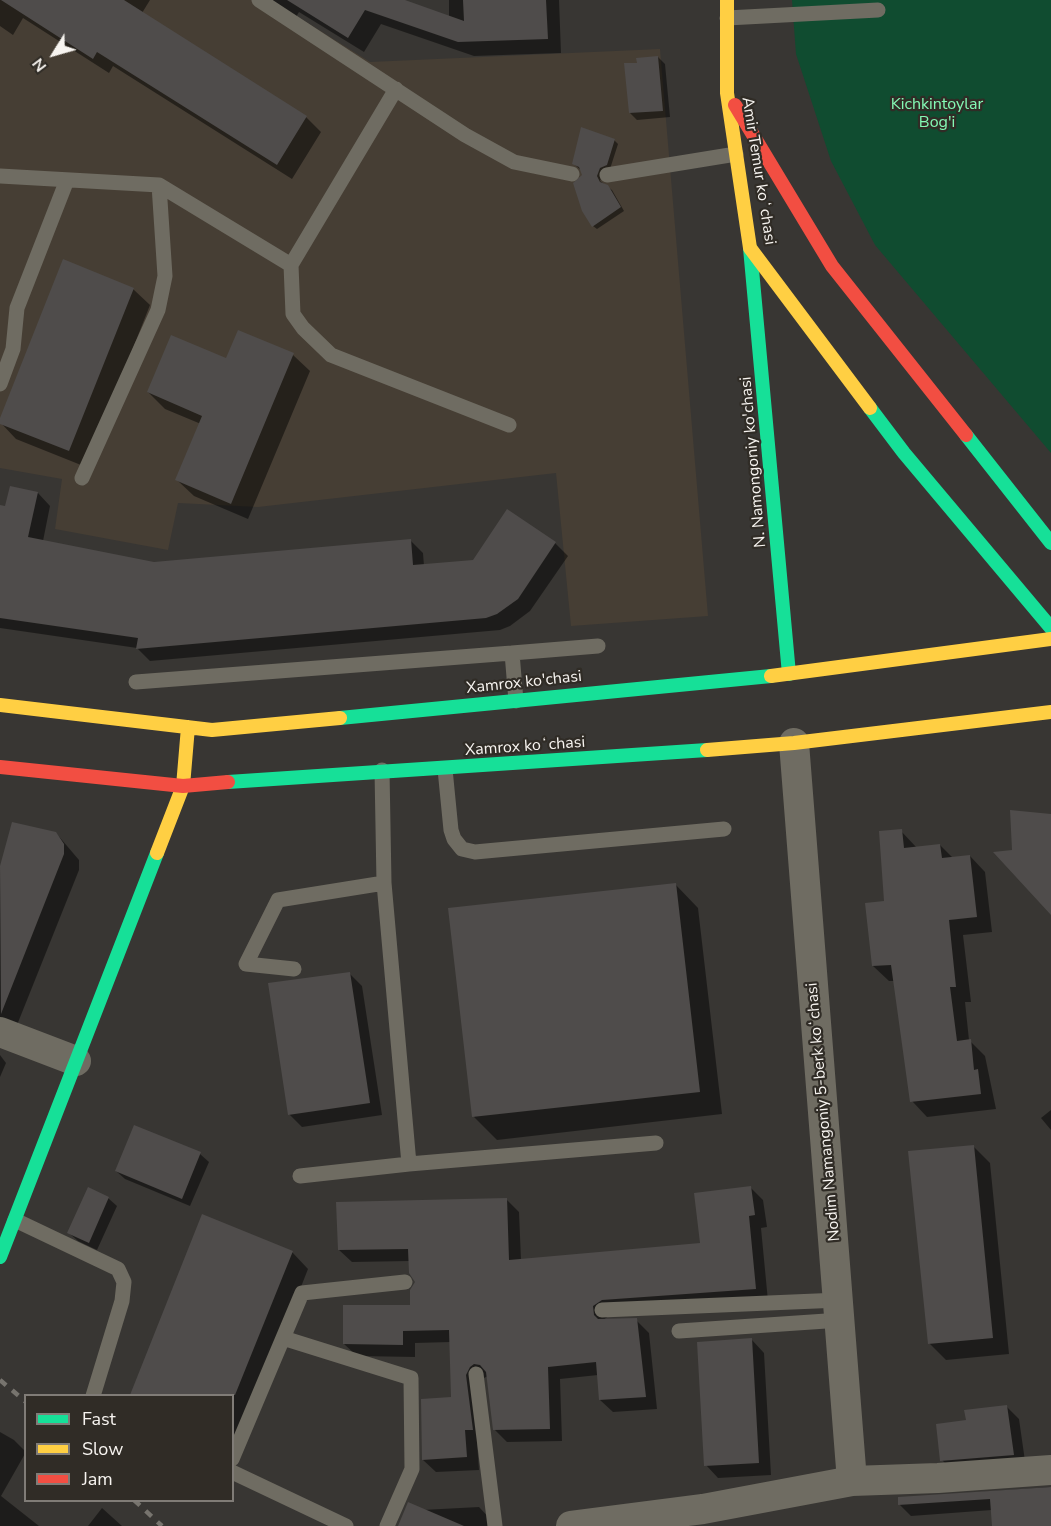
<!DOCTYPE html>
<html>
<head>
<meta charset="utf-8">
<style>
	body { margin:0 }
	#map { position:relative; width:1051px; height:1526px; overflow:hidden; background:#383633; font-family:"Nunito Sans",sans-serif }
	canvas { display:block }
	.legend { position:absolute; left:24px; top:1394px; width:210px; height:108px; box-sizing:border-box; background:#302c26; border:2px solid #807c77; margin:0; padding:8px 10px; list-style:none; font-size:18px; color:#f7f4f0 }
	.legend li { display:flex; align-items:center; gap:12px; height:30px }
	.legend b { width:30px; border:2px solid #807c77 }
	.north { position:absolute; left:24px; top:24px; width:60px; height:60px; -webkit-text-stroke:4px #302c26; paint-order:stroke; rotate:233deg; font-size:16px; font-weight:700; line-height:24px; text-align:center; color:#f7f4f0 }
	.north::after { content:''; display:block; margin:auto; width:21px; height:27px; background:#f7f4f0; clip-path:polygon(50% 0,100% 100%,50% 72%,0 100%) }
</style>
</head>
<body>
<div id="map">
<canvas width="1051" height="1526"></canvas>
<ul class="legend">
<li><b style="height:8px;background:#16e098"></b>Fast</li>
<li><b style="height:8px;background:#ffcf43"></b>Slow</li>
<li><b style="height:8px;background:#f24e42"></b>Jam</li>
</ul>
<div class="north">N</div>
</div>
<script>
const ctx = document.querySelector('canvas').getContext('2d');
ctx.lineJoin = 'round';
function paint(path, color) {
  ctx.fillStyle = color;
  ctx.fill(path, 'evenodd');
}
function poly(rows) {
  const path = new Path2D();
  for (const r of rows) {
    path.moveTo(r[0], r[1]);
    for (let i = 2; i < r.length; i += 2) path.lineTo(r[i], r[i + 1]);
  }
  return path;
}
function strokePath(path, color, width, dash) {
  ctx.strokeStyle = color;
  ctx.lineWidth = width;
  ctx.lineCap = dash ? 'butt' : 'round';
  ctx.setLineDash(dash || []);
  ctx.stroke(path);
}
function write(font, color, halo, rows, align = 'center') {
  ctx.font = font + ' "Nunito Sans",sans-serif';
  ctx.lineWidth = 4.5;
  ctx.setLineDash([]);
  ctx.textBaseline = 'middle';
  ctx.strokeStyle = halo;
  ctx.fillStyle = color;
  for (const [text, x, y, turn = 0] of rows) {
    ctx.save();
    ctx.translate(x, y);
    ctx.rotate((+turn || 0) * Math.PI / 180);
    ctx.textAlign = isNaN(turn) ? turn : align;
    if (halo) ctx.strokeText(text, 0, 0);
    ctx.fillText(text, 0, 0);
    ctx.restore();
  }
}
paint(poly([
	[0,0,271,0,370,62,660,49,708,616,571,626,556,473,258,507,178,503,168,550,55,529,62,479,0,468]
]), '#463e34');
paint(poly([
	[792,0,1051,0,1051,453,875,245,831,161,796,54]
]), '#104c30');
paint(poly([
	[0,0,150,0,142,13,306,117,321,132,292,179,113,66,109,73,23,18,13,35,0,26],
	[266,0,400,0,449,17,449,0,559,0,561,53,474,56,381,24,364,52,299,12,296,17],
	[658,57,665,64,670,117,637,120,630,113,638,64],
	[614,140,618,144,610,169,604,172,600,181,612,190,624,211,597,229,593,226,581,181,583,172,574,164],
	[133,289,150,305,86,467,16,439,0,422],
	[239,332,293,355,310,371,248,519,194,496,177,480,201,424,165,409,148,392,227,360],
	[38,493,50,506,43,541,154,563,410,540,423,553,424,566,474,561,508,511,555,543,568,556,530,611,510,626,500,630,150,661,137,648,0,628,0,506,6,508],
	[13,824,56,833,79,860,79,870,15,1030,0,1040,0,871],
	[901,831,917,848,940,845,953,858,970,856,985,872,992,932,963,935,971,1002,965,1002,969,1040,985,1056,996,1109,927,1117,912,1101,895,981,889,981,873,966],
	[675,884,698,908,722,1114,497,1140,474,1117],
	[349,973,362,986,382,1115,302,1127,289,1114],
	[0,1055,6,1063,0,1077],
	[1051,1110,1051,1130,1041,1118],
	[135,1127,200,1154,209,1162,190,1206,125,1179,116,1171],
	[973,1146,990,1163,1009,1354,946,1360,929,1343],
	[750,1187,763,1200,767,1227,761,1228,768,1301,615,1312,603,1320,636,1320,649,1333,657,1409,613,1412,600,1400,598,1375,560,1379,562,1441,507,1442,494,1429,488,1376,482,1379,477,1442,479,1470,436,1472,423,1460,452,1398,451,1342,415,1343,415,1357,357,1356,344,1344,412,1307,416,1281,410,1261,352,1262,339,1250,507,1200,519,1212,521,1260,702,1245],
	[108,1198,117,1206,97,1250,78,1241,69,1233],
	[203,1216,292,1252,308,1269,234,1458,232,1396,131,1396],
	[752,1340,764,1353,771,1475,718,1478,706,1465],
	[1007,1407,1019,1419,1026,1468,955,1473,942,1460,967,1422],
	[0,1432,14,1440,26,1452,1,1496,39,1526,0,1526],
	[1051,1487,1051,1526,993,1526,992,1510,911,1516,900,1505,899,1498],
	[479,1507,494,1523,494,1526,399,1526,422,1510],
	[102,1508,122,1526,88,1526]
]), '#0007');
paint(poly([
	[1,0,124,0,307,116,277,165,97,52,93,59],
	[287,0,405,0,464,21,463,0,546,0,548,39,458,42,365,10,348,38],
	[658,56,663,111,629,113,624,63,637,63,636,58],
	[581,127,615,139,607,165,600,168,597,176,600,182,608,185,621,207,592,227,582,211,573,183,582,175,579,167,572,164],
	[63,259,134,288,69,451,0,424,0,418],
	[238,330,294,353,231,504,175,480,202,416,147,392,171,335,226,358],
	[10,486,38,492,28,537,154,562,411,539,413,565,473,560,507,509,556,542,518,599,497,614,486,618,136,649,138,638,0,618,0,505,5,506],
	[1010,810,1051,814,1051,915,993,852,1012,850],
	[12,822,56,832,64,844,64,854,1,1014,0,866],
	[902,829,904,848,940,844,942,858,970,855,977,917,949,920,956,987,950,987,957,1041,971,1039,974,1070,978,1069,981,1094,910,1102,891,965,872,966,865,903,884,901,879,831],
	[676,883,700,1092,472,1117,448,908],
	[350,972,370,1103,288,1115,268,983],
	[134,1125,201,1152,182,1199,115,1171],
	[974,1145,993,1338,928,1344,908,1151],
	[751,1186,755,1215,749,1216,756,1289,602,1300,593,1306,594,1315,598,1319,637,1318,646,1397,599,1400,596,1362,548,1367,550,1429,493,1430,486,1372,480,1365,474,1364,470,1367,466,1375,473,1430,465,1430,467,1457,422,1460,421,1399,451,1397,449,1330,403,1331,403,1345,343,1344,343,1305,410,1305,410,1290,415,1282,409,1273,408,1249,338,1250,336,1202,507,1198,509,1260,700,1243,694,1193],
	[88,1187,109,1197,89,1243,67,1233],
	[202,1214,293,1251,235,1395,130,1395],
	[752,1338,759,1463,704,1466,697,1342],
	[1007,1405,1014,1455,940,1461,936,1424,966,1420,964,1410],
	[1051,1487,1051,1526,992,1526,990,1499,898,1505,898,1497],
	[408,1502,464,1526,398,1526]
]), '#4f4c4b');
strokePath(poly([
	[259,0,465,135,514,162,572,174],
	[727,18,878,10],
	[607,175,736,154],
	[0,176,159,185,291,265,396,89],
	[291,265,293,314,303,328,331,355,509,425],
	[0,384,13,349,17,308,67,180],
	[82,478,158,310,165,276,159,185],
	[512,653,598,646],
	[136,682,512,653,516,701],
	[445,769,451,830,454,839,462,849,475,852,724,829],
	[294,969,246,964,278,900,384,883],
	[409,1164,656,1143],
	[300,1176,409,1164,384,883,382,770],
	[15,1220,118,1269,124,1282,122,1301,93,1396],
	[602,1310,840,1300],
	[679,1331,841,1320],
	[283,1338,411,1378,412,1469,387,1526],
	[476,1374,495,1526],
	[232,1459,302,1293,405,1282],
	[232,1472,346,1526]
]), '#6f6c62', 15);
strokePath(poly([
	[0,1032,76,1061],
	[852,1481,938,1478,1051,1470],
	[571,1526,703,1509,852,1481,794,743]
]), '#6f6c62', 30);
strokePath(poly([
	[750,248,789,674],
	[870,408,904,453,1051,628],
	[966,435,1051,543],
	[340,718,771,676],
	[228,782,707,750],
	[0,1257,157,853]
]), '#16e098', 14);
strokePath(poly([
	[727,0,727,93,750,248,870,408],
	[771,676,1051,639],
	[0,705,212,730,340,718],
	[707,750,794,743,1051,712],
	[157,853,183,786,188,727]
]), '#ffcf43', 14);
strokePath(poly([
	[735,105,832,266,966,435],
	[0,767,183,786,228,782]
]), '#f24e42', 14);
strokePath(poly([
	[0,1380,26,1402],
	[134,1500,162,1526]
]), '#77746e', 4.5, [8, 8]);
write('16px', '#84f9b5', '#302c26', [
	["Kichkintoylar",937,105],
	["Bog'i",937,123]
]);
write('16px', '#f7f4f0', '#302c26', [
	["Amir Temur koʻchasi",758,171,81],
	["N. Namongoniy ko'chasi",754,462,-95],
	["Xamrox ko'chasi",524,683,-6],
	["Xamrox koʻchasi",525,747,-4],
	["Nodim Namangoniy 5-berk koʻchasi",824,1112,-95]
]);
</script>
</body>
</html>
